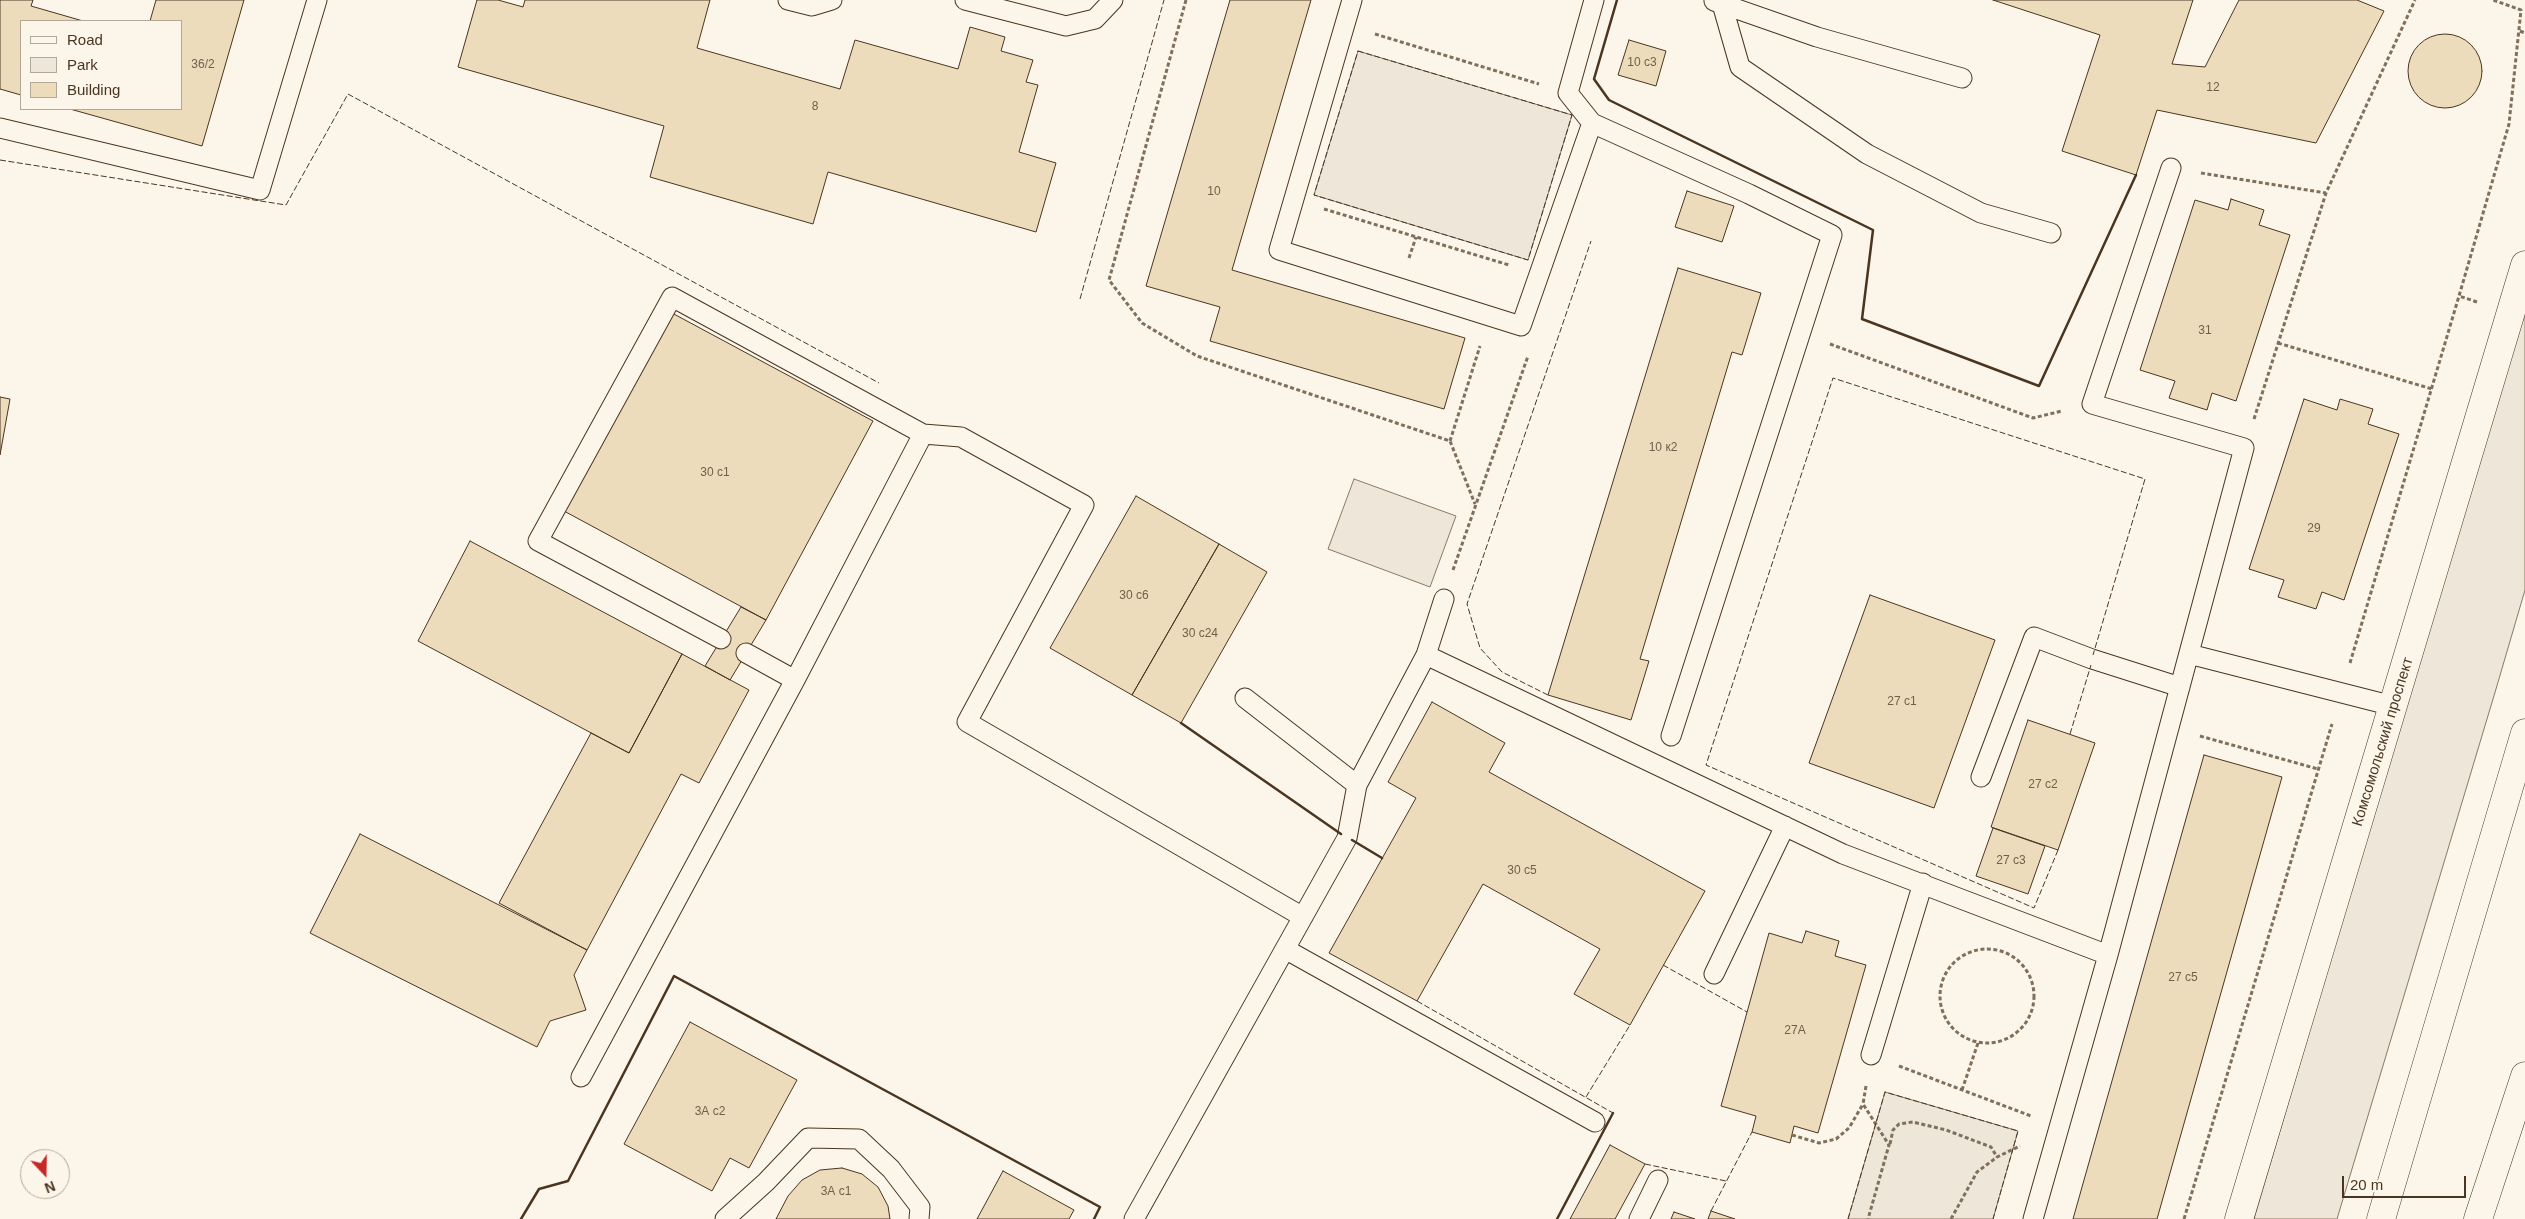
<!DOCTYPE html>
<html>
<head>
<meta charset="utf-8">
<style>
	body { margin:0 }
	#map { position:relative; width:2525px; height:1219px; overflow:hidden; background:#fbf6e9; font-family:Helvetica,sans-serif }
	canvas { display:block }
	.legend { position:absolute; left:20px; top:20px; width:162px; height:90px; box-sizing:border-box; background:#fbf6e9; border:1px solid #b4a999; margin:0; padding:6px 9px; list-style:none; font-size:15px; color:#4a3520 }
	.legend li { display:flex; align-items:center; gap:10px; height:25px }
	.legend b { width:25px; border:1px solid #b4a999 }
	.north { position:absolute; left:20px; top:1149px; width:50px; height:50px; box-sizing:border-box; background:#fbf6e9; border:1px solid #b4a999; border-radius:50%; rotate:159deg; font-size:14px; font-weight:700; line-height:20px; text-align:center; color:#4a3520 }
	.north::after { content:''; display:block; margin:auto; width:18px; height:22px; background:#c62828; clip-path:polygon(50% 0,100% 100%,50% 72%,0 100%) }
	.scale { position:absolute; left:2342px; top:1176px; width:124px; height:22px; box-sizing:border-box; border:2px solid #4a3520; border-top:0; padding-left:6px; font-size:15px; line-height:18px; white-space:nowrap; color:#4a3520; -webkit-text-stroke:4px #fbf6e9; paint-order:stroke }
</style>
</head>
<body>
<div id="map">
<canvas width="2525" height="1219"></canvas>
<ul class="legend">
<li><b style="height:6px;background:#fbf6e9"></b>Road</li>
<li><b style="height:14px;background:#ede6d9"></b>Park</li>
<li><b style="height:14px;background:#ecdcbc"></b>Building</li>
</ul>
<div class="north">N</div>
<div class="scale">20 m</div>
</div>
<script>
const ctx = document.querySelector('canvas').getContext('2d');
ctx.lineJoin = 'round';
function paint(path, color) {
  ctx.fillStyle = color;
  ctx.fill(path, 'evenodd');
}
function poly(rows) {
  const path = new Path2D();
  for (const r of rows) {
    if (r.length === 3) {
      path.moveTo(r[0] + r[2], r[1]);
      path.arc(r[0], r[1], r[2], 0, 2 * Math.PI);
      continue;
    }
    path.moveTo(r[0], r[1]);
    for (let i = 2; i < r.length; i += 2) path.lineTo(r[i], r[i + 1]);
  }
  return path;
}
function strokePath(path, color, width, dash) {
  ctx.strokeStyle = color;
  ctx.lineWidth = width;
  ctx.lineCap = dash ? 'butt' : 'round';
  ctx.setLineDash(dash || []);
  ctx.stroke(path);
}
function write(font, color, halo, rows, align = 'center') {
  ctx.font = font + ' Helvetica,sans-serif';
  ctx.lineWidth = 4;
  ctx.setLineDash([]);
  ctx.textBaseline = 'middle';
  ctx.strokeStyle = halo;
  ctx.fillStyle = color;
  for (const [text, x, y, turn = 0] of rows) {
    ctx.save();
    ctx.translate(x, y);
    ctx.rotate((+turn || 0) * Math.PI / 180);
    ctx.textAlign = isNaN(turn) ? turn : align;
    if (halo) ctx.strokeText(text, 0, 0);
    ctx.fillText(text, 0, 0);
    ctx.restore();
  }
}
const green = poly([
	[1358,51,1572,115,1528,260,1314,195,1358,51],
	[2525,301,2525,590,2496,689,2337,1219,2254,1219,2525,301],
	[1354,479,1456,516,1430,587,1328,549,1354,479],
	[1885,1092,2018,1131,1993,1219,1848,1219,1885,1092]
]);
paint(green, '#ede6d9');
strokePath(green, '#887966', 1);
const building = poly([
	[0,0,33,0,31,6,83,21,21,21,21,95,0,89,0,0],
	[156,0,244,0,202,146,70,109,181,109,181,21,150,21,156,0],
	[477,0,498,0,523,7,525,0,710,0,697,48,840,89,855,40,958,69,970,27,1005,37,1001,51,1033,60,1026,82,1038,85,1019,152,1056,163,1036,232,828,172,813,224,650,177,664,126,458,67,477,0],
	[1230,0,1311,0,1232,270,1465,338,1444,409,1210,341,1220,307,1146,286,1230,0],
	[1993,0,2193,0,2172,64,2205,67,2239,0,2357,0,2384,11,2316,143,2157,110,2136,175,2062,151,2100,35,1993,0],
	[2445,71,37],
	[1629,40,1666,51,1656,86,1618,75,1629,40],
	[1687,191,1734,206,1722,242,1675,227,1687,191],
	[2231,199,2264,210,2259,225,2290,235,2236,401,2212,393,2207,410,2169,398,2175,381,2140,370,2195,200,2228,210,2231,199],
	[1678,268,1761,293,1742,355,1732,352,1684,512,1640,659,1649,661,1631,720,1548,695,1678,268],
	[672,313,873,421,766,620,564,511,672,313],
	[0,397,10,399,0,455,0,397],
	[2304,399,2337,410,2340,399,2373,409,2368,424,2399,434,2344,600,2322,592,2316,609,2278,597,2284,580,2249,569,2304,399],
	[1136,496,1219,544,1132,695,1050,648,1136,496],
	[470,541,682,654,629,753,418,641,470,541],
	[1219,544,1267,572,1181,723,1132,695,1219,544],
	[1870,595,1995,640,1934,808,1809,763,1870,595],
	[741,607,766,620,730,680,705,666,741,607],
	[682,654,749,690,699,783,681,774,587,950,499,903,591,733,629,753,682,654],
	[1432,702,1505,743,1489,772,1705,891,1630,1025,1574,994,1600,949,1483,884,1417,1001,1329,953,1416,798,1388,782,1432,702],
	[2028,720,2095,743,2058,850,1991,827,2028,720],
	[2204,755,2282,777,2157,1219,2073,1219,2204,755],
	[1993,828,2045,846,2028,894,1976,876,1993,828],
	[360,834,587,950,574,975,586,1010,550,1021,537,1047,310,933,360,834],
	[1806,931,1839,941,1835,956,1866,965,1818,1133,1794,1126,1790,1143,1752,1132,1756,1116,1721,1106,1769,933,1802,943,1806,931],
	[690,1022,797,1080,749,1168,730,1158,712,1191,624,1144,690,1022],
	[1610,1145,1645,1164,1615,1219,1570,1219,1610,1145],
	[842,1168,862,1174,878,1187,888,1206,890,1219,776,1219,788,1196,802,1180,820,1170,842,1168],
	[1003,1171,1074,1210,1069,1219,977,1219,1003,1171],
	[1711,1211,1735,1219,1708,1219,1711,1211],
	[1674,1212,1695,1219,1671,1219,1674,1212]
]);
paint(building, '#ecdcbc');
strokePath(building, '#4a3520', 1);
const lane = poly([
	[788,0,812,6,832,0],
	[965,0,1066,26,1095,19,1113,0],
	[1352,0,1279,250,1521,326,1592,123,1568,93,1594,0],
	[1714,1,1817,37,1962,78],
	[1722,4,1740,67,1867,154,1981,213,2051,233],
	[1592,123,1749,194,1832,235,1671,736],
	[0,128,260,190,317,0],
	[923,434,961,437,1084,505,967,722,1303,917],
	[746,653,795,680],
	[2189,654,2393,706],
	[1426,655,1843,854,2108,955],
	[1245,698,1357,785],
	[1981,777,2034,637,2092,659,2180,687],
	[1285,949,1595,1122],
	[1714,974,1785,826],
	[1871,1055,1923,883],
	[581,1077,795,680,923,434,672,297,538,541,721,639],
	[725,1219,766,1182,808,1138,859,1139,891,1169,920,1207,919,1219],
	[1134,1219,1347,838,1357,785,1426,655,1444,599],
	[1639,1219,1658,1180],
	[2033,1219,2108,955,2244,448,2092,404,2171,168]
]);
const secondary = poly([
	[2239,1219,2525,265]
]);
const primary = poly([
	[2381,1219,2525,733],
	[2478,1219,2525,1076]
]);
strokePath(lane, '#4a3520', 21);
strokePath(secondary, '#4a3520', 29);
strokePath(primary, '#4a3520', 29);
strokePath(poly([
	[1186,0,1109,280,1142,323,1197,356,1450,441,1475,504],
	[2520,31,2525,33],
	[1375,34,1539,84],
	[2201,173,2326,193],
	[1324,209,1509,265],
	[1409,258,1416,237],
	[2477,302,2459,296,2509,124,2521,10,2493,0],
	[2278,343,2432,389],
	[1830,344,2033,418,2062,411],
	[2254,419,2326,193,2415,0],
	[1450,441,1480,346],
	[1453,570,1528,356],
	[2350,663,2459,296],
	[2200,736,2318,769],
	[1987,996,47],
	[1899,1066,2031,1116],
	[1866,1086,1863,1104,1889,1145,1868,1219],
	[1962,1090,1978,1043],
	[1792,1135,1819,1143,1836,1139,1849,1128,1863,1104],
	[1890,1144,1893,1130,1899,1124,1913,1122,1946,1130,1991,1147,1997,1157],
	[1951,1219,1977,1172,1997,1157,2020,1146],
	[2184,1219,2332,724]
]), '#7f6f5c', 3, [4, 2.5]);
strokePath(lane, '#fbf6e9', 19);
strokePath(secondary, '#fbf6e9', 28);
strokePath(primary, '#fbf6e9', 28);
strokePath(poly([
	[1358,51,1572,115,1528,260,1314,195,1358,51],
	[0,160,286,205,348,94,879,383],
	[1080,299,1164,0],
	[1548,695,1502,672,1480,648,1467,604,1591,241],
	[2070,734,2091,665],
	[2058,850,2034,908,1706,765,1833,378,2145,479,2093,655],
	[1663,965,1747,1012],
	[1417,1001,1613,1113],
	[1586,1097,1630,1025],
	[1645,1164,1726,1181],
	[1711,1211,1752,1132],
	[1848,1219,1885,1092,2018,1131,1993,1219]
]), '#4a3520', 1, [6, 2.5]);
strokePath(poly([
	[1617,0,1594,79,1609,100,1873,230,1862,319,2039,386,2136,175],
	[1181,723,1341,834],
	[1352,840,1382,858],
	[521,1219,539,1189,568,1181,674,976,1100,1207,1094,1219],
	[1557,1219,1613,1113]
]), '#4a3520', 2.5);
write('12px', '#725f47', null, [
	["10 с3",1642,63],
	["36/2",203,65],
	["12",2213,88],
	["8",815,107],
	["10",1214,192],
	["31",2205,331],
	["10 к2",1663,448],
	["30 с1",715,473],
	["29",2314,529],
	["30 с6",1134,596],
	["30 с24",1200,634],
	["27 с1",1902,702],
	["27 с2",2043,785],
	["27 с3",2011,861],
	["30 с5",1522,871],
	["27 с5",2183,978],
	["27А",1795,1031],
	["3А с2",710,1112],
	["3А с1",836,1192]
]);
write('15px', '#4a3520', '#fbf6e9', [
	["Комсомольский проспект",2383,742,-73]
]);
</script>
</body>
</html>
